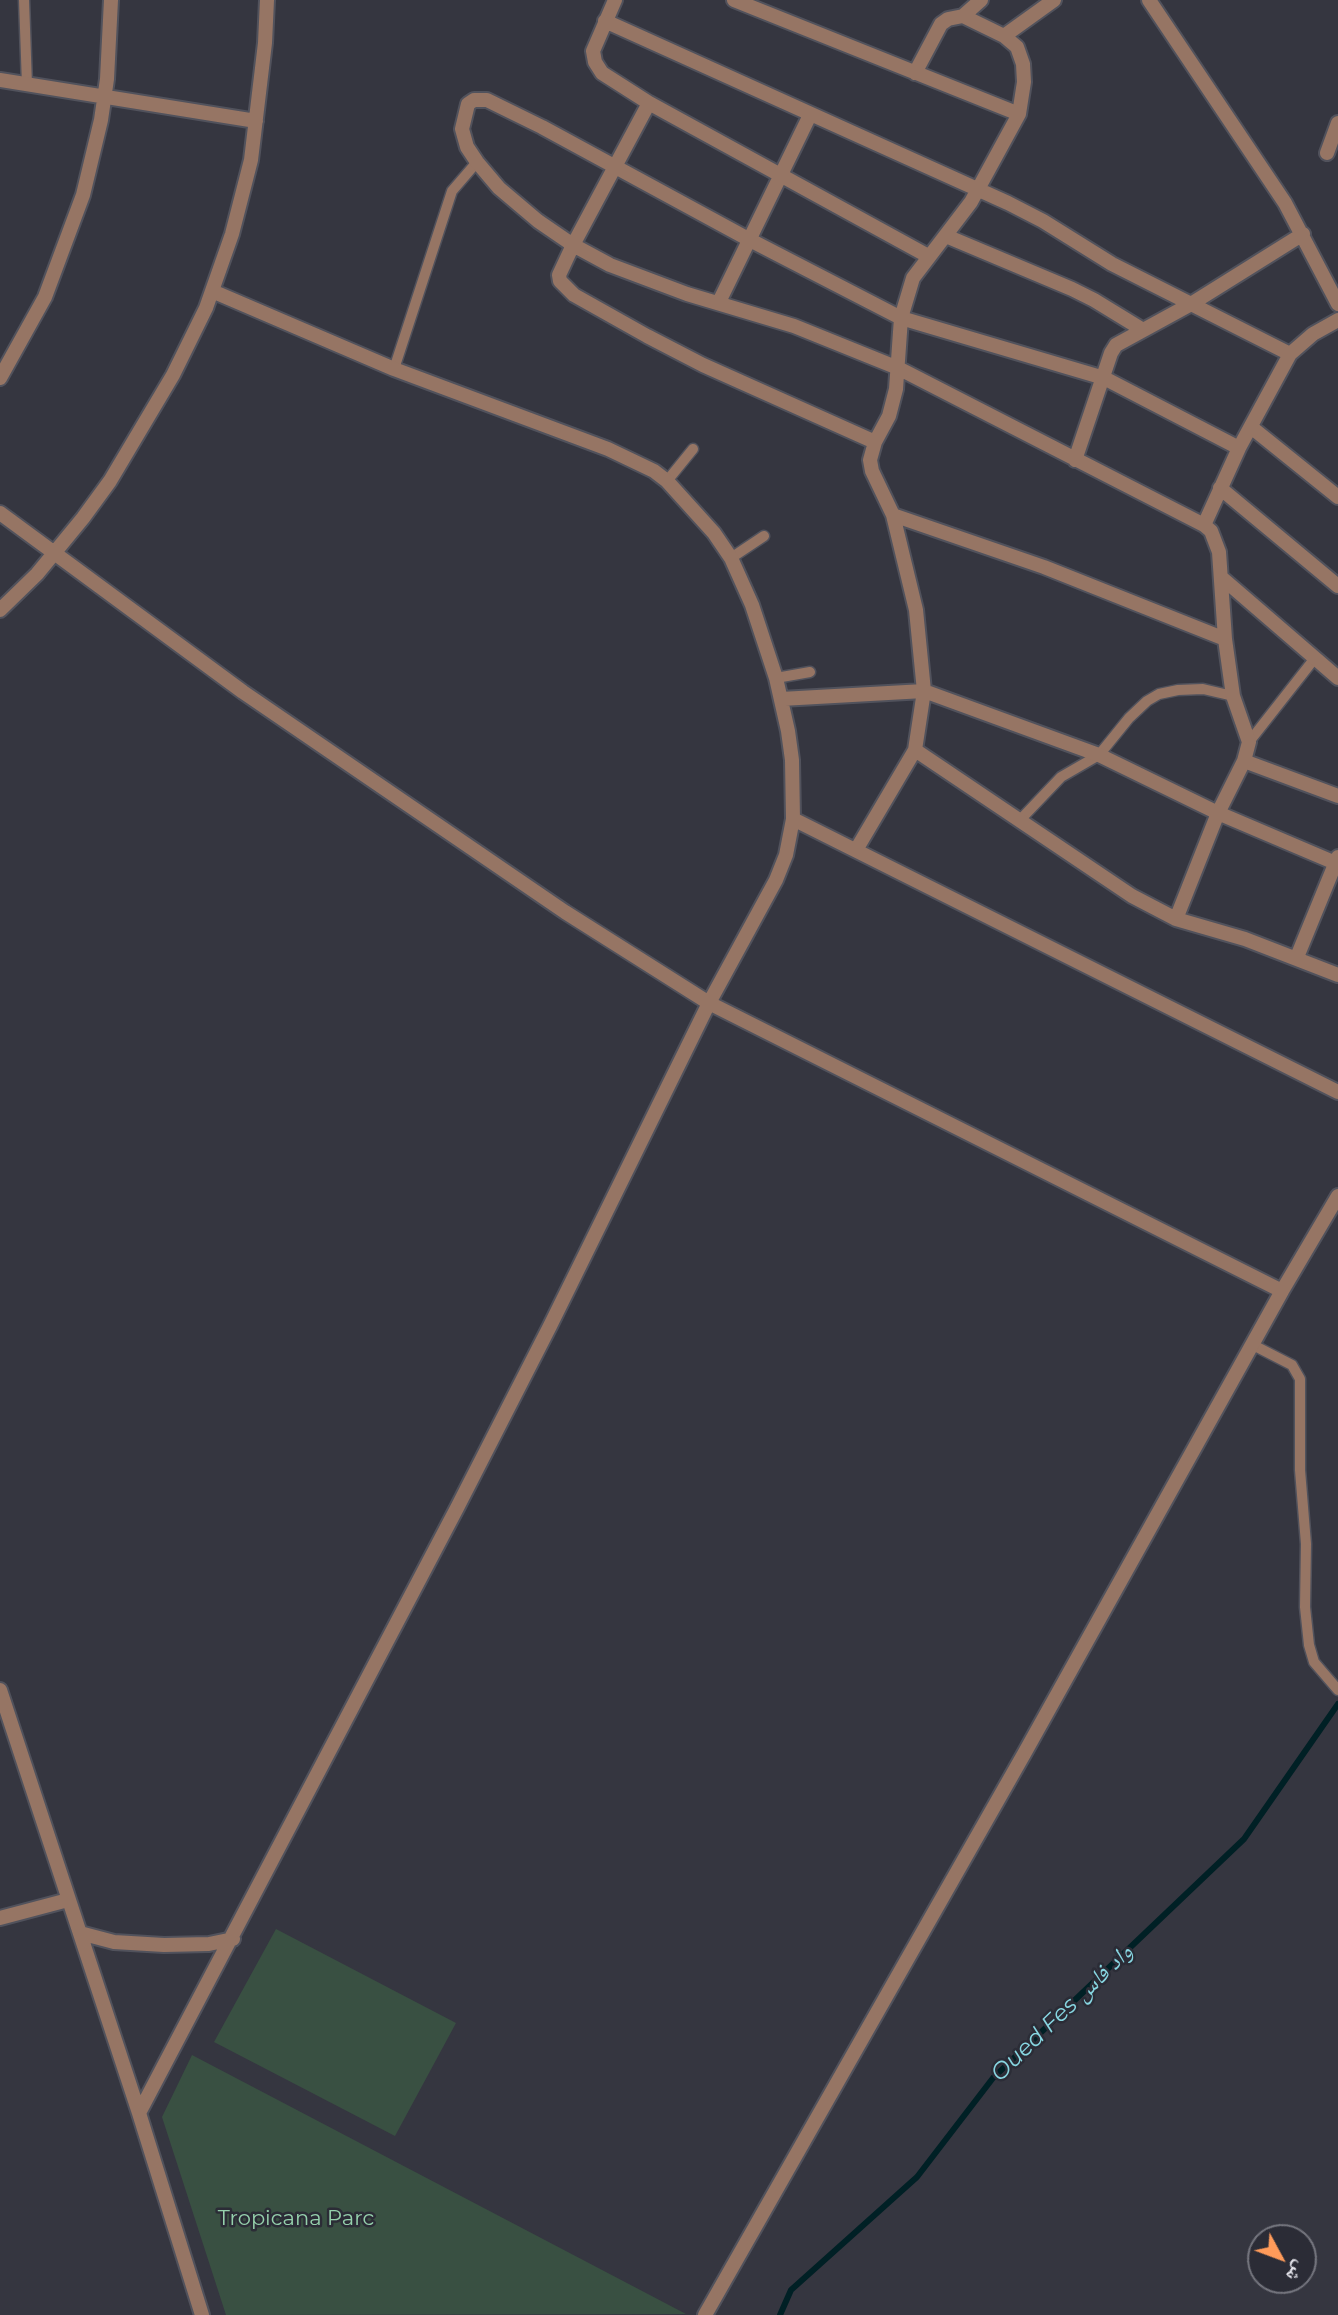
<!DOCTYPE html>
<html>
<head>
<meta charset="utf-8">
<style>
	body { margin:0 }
	#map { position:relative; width:1338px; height:2315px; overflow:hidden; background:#353640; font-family:Montserrat,"Noto Naskh Arabic",sans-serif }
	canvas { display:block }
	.north { position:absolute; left:1247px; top:2224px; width:70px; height:70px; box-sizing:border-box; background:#2b2c36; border:2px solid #75767f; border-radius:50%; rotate:131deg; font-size:19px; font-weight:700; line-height:28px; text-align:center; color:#e5e5ec }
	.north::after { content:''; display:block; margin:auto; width:24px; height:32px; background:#ff9b5a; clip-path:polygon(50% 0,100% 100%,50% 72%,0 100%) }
</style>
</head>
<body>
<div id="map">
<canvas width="1338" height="2315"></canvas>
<div class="north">ش</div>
</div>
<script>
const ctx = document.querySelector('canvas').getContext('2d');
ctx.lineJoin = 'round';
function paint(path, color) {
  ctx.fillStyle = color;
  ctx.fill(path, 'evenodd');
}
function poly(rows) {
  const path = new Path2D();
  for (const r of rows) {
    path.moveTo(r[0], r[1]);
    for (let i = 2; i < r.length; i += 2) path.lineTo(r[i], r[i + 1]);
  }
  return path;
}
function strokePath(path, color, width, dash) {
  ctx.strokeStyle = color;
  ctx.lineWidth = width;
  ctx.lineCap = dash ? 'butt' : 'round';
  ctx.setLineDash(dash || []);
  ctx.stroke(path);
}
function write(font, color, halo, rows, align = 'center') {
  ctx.font = font + ' Montserrat,"Noto Naskh Arabic",sans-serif';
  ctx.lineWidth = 5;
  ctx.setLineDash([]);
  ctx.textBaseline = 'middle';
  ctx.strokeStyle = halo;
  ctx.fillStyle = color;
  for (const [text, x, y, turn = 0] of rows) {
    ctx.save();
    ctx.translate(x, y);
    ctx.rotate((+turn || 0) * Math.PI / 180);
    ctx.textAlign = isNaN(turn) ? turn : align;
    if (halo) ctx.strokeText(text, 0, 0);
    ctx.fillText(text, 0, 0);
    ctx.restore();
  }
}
paint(poly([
	[276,1929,456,2023,395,2136,214,2042],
	[192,2055,686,2314,226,2315,162,2117]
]), '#395042');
strokePath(poly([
	[780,2315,791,2290,917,2177,993,2078,1244,1839,1338,1704]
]), '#002025', 6);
const service = poly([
	[24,0,27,85],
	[394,369,452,191,477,162],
	[667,481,693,449],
	[731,558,764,536],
	[776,678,810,672],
	[1249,742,1315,658],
	[1020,820,1061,777,1099,755,1129,718,1147,701,1159,694,1178,690,1203,689,1233,696],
	[1253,1345,1292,1365,1300,1379,1300,1470,1306,1544,1305,1607,1309,1645,1314,1662,1338,1690]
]);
const minor = poly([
	[615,0,593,51,595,62,602,73,649,103,928,256],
	[734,0,1019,114],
	[1149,0,1285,203,1338,304],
	[963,16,981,0],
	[605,21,1008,203,1043,221,1112,264,1290,354],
	[1004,36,1054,0],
	[0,80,256,121],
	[649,103,573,245,559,275,560,281,574,295,647,336,703,365,875,442],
	[1327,153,1338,123],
	[946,236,1072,289,1094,300,1143,330],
	[719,302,810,115],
	[0,378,45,297,83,195,101,120,107,79,111,0],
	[1251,427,1338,497],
	[1075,460,1111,353,1116,345,1191,304,1303,234],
	[1220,488,1338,586],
	[0,513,243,692,565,912,709,1003,1282,1291],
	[893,515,1044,567,1225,639],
	[1204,525,1239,448,1290,354,1313,334,1338,320],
	[1222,578,1338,678],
	[0,610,37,574,83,518,110,481,173,375,206,308,232,234,251,160,265,43,267,0],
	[781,699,924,691,1099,755,1218,813,1338,864],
	[915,750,1132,896,1176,919,1218,813,1244,761,1249,742,1233,696,1225,639,1219,552,1211,531,1204,525,898,368,794,326,687,294,610,265,573,245,538,221,499,188,477,162,467,147,462,129,468,104,474,100,487,100,542,127,750,240,901,318,1104,378,1239,448],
	[1244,761,1338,796],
	[793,819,1338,1092],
	[856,850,915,750,924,691,916,610,893,515,872,471,870,460,875,442,889,416,896,389,901,318,913,278,971,202,1019,114,1024,82,1023,64,1017,47,1004,36,963,16,948,19,941,24,915,73],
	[1176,919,1245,939,1338,975],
	[1297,957,1338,857],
	[0,1690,139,2113,202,2315],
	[0,1918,68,1900],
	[80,1933,114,1942,164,1945,209,1944,233,1939],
	[139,2113,457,1508,550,1326,709,1003,776,880,786,855,793,819,792,760,788,731,776,678,752,605,731,558,714,533,667,481,654,471,608,449,394,369,212,291],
	[705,2315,1024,1754,1282,1291,1338,1196]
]);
strokePath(service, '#51525c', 13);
strokePath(minor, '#51525c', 18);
strokePath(service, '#967564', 10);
strokePath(minor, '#967564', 14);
write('21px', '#95d0ac', '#2b2c36', [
	["Tropicana Parc",296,2219]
]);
write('italic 23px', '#87d6e1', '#2b2c36', [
	["Oued Fes واد فاس",1062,2013,-44]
]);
</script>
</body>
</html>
